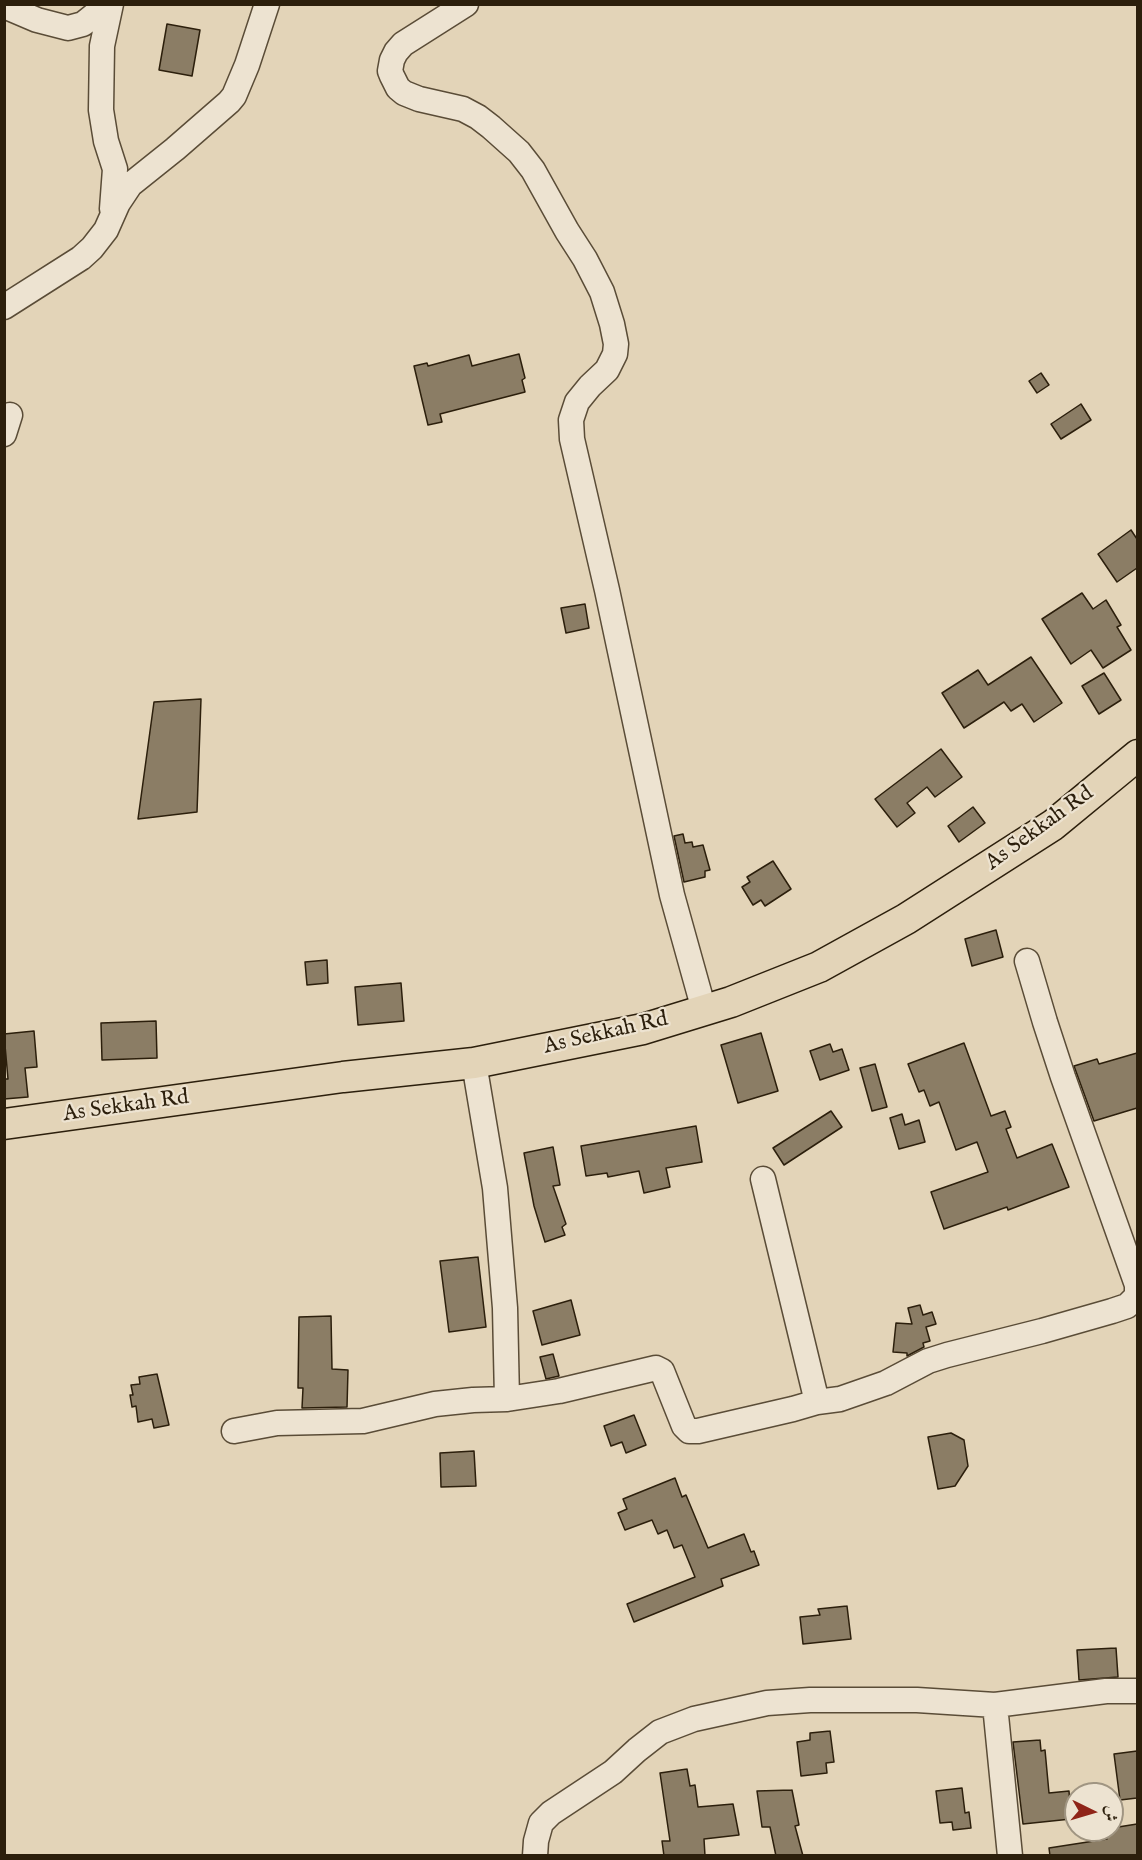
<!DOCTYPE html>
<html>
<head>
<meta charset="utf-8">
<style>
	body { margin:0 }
	#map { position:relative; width:1142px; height:1860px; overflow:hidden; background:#e3d4b8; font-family:"IM FELL English",Amiri,serif }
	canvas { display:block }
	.frame { position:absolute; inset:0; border:6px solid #2c1f0c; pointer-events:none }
	.north { position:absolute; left:1064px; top:1782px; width:60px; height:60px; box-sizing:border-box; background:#ede3d1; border:2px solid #a09582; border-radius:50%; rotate:95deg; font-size:16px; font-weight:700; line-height:24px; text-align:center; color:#2c1f0c }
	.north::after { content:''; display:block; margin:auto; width:21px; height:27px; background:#8f2418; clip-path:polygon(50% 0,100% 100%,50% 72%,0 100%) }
</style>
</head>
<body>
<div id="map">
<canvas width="1142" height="1860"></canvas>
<div class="frame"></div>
<div class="north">ش</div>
</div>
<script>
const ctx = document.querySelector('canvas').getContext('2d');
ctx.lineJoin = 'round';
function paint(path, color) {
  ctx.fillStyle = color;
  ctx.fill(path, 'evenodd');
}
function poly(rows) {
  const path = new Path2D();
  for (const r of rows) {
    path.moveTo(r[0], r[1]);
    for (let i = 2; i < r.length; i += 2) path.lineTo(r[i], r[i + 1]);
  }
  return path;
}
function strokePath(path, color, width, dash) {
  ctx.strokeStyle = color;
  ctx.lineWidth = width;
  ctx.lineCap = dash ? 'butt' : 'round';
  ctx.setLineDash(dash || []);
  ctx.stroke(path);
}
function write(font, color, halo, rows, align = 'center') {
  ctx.font = font + ' "IM FELL English",serif';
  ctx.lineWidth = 4.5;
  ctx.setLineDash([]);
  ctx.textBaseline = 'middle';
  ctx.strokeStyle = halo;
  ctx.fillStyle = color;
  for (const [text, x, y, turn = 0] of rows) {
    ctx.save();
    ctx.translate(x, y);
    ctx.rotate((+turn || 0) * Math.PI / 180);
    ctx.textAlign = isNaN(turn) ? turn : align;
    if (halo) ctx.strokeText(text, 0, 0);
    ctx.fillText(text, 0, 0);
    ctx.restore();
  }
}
const building = poly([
	[167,24,200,30,192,76,159,70,167,24],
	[519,354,525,378,522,380,525,392,440,414,442,422,428,425,414,366,427,363,428,366,469,355,472,366,519,354],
	[1041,373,1049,385,1037,393,1029,381,1041,373],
	[1081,404,1091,420,1061,439,1051,424,1081,404],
	[1131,530,1137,539,1137,568,1117,582,1098,554,1131,530],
	[1082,593,1093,609,1106,600,1121,625,1117,627,1131,650,1103,668,1091,650,1071,664,1042,619,1082,593],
	[585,604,589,628,566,633,561,608,585,604],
	[1031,657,1062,703,1034,722,1022,704,1011,711,1004,702,964,728,942,693,978,670,988,685,1031,657],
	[1104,673,1121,700,1099,714,1082,686,1104,673],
	[201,699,197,812,138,819,154,702,201,699],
	[941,749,962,777,935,797,927,787,907,803,915,813,897,827,875,799,941,749],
	[973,807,985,823,959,842,948,826,973,807],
	[683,834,685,843,692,842,693,847,703,845,710,870,705,871,705,877,684,882,674,836,683,834],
	[773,861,791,889,765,906,761,900,753,905,742,887,750,882,747,877,773,861],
	[996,930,1003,957,972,966,965,939,996,930],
	[327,960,328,983,307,985,305,962,327,960],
	[401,983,404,1021,358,1025,355,987,401,983],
	[156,1021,157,1058,102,1060,101,1023,156,1021],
	[34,1031,37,1067,25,1068,28,1097,4,1099,4,1079,8,1079,4,1034,34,1031],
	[761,1033,778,1091,738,1103,721,1045,761,1033],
	[964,1043,991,1116,1005,1111,1011,1127,1006,1129,1017,1158,1052,1144,1069,1187,1008,1210,1007,1207,944,1229,931,1192,988,1172,977,1142,956,1150,939,1102,930,1106,924,1090,919,1092,908,1064,964,1043],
	[830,1044,833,1052,842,1049,849,1070,820,1080,810,1051,830,1044],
	[1137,1053,1137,1108,1094,1121,1074,1066,1097,1059,1099,1064,1137,1053],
	[875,1064,887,1107,872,1111,860,1068,875,1064],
	[831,1111,842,1127,784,1165,773,1148,831,1111],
	[902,1114,905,1125,919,1120,925,1142,899,1149,890,1118,902,1114],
	[696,1126,702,1162,666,1168,670,1187,644,1193,639,1171,608,1177,607,1173,586,1176,581,1146,696,1126],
	[553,1147,560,1185,553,1186,566,1224,562,1227,565,1235,545,1242,534,1206,524,1153,553,1147],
	[478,1257,486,1327,449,1332,440,1261,478,1257],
	[571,1300,580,1335,542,1345,533,1311,571,1300],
	[920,1305,923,1315,932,1312,936,1324,926,1327,930,1341,923,1343,924,1347,907,1356,907,1353,893,1352,896,1323,912,1324,908,1308,920,1305],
	[331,1316,332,1369,348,1370,347,1407,302,1408,303,1388,298,1388,299,1317,331,1316],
	[553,1354,559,1376,546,1379,540,1357,553,1354],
	[157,1374,169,1425,154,1428,152,1419,138,1422,136,1406,132,1407,130,1395,133,1395,131,1385,140,1384,139,1377,157,1374],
	[634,1415,646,1445,626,1453,622,1442,611,1446,604,1426,634,1415],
	[951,1433,964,1440,968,1466,955,1486,938,1489,928,1437,951,1433],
	[474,1451,476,1486,441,1487,440,1453,474,1451],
	[675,1478,682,1497,686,1495,708,1548,744,1534,751,1552,754,1551,759,1565,721,1579,723,1586,634,1622,627,1604,695,1577,682,1545,674,1548,667,1530,658,1534,652,1520,625,1530,618,1513,627,1509,623,1499,675,1478],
	[847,1606,851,1639,803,1644,800,1617,820,1615,818,1609,847,1606],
	[1116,1648,1118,1677,1079,1680,1077,1650,1116,1648],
	[830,1731,834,1762,826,1763,827,1773,801,1776,797,1742,810,1740,810,1733,830,1731],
	[1040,1740,1041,1751,1045,1750,1049,1793,1069,1791,1071,1819,1023,1824,1013,1742,1040,1740],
	[1137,1751,1137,1798,1120,1800,1114,1754,1137,1751],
	[687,1769,690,1786,695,1785,698,1807,733,1804,739,1835,704,1839,705,1856,664,1856,662,1841,670,1841,660,1773,687,1769],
	[962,1788,965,1813,969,1812,971,1828,953,1830,952,1822,940,1823,936,1791,962,1788],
	[792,1790,799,1825,795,1826,803,1856,776,1856,770,1827,762,1827,757,1791,792,1790],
	[1137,1824,1137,1856,1050,1856,1049,1848,1107,1839,1105,1830,1112,1830,1112,1828,1137,1824]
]);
paint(building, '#8b7d65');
strokePath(building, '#2c1f0c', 1.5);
const minor = poly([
	[111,4,102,46,101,110,106,141,115,169,112,209],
	[466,4,403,44,396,52,392,60,390,71,392,76,398,88,404,93,419,99,463,109,478,117,491,127,519,152,533,170,567,231,585,259,602,292,612,324,616,344,615,354,607,370,590,386,577,402,571,420,572,439,607,590,672,895,704,1010],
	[4,6,37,20,68,28,83,24,108,4],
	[4,307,81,258,92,248,106,230,118,203,130,185,175,149,229,102,234,96,247,65,267,4],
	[4,434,10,415],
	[763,1179,817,1402],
	[507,1399,559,1391,656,1368,662,1371,684,1426,689,1431,698,1431,793,1409,817,1402,840,1399,886,1383,928,1361,947,1355,1042,1331,1112,1311,1127,1306,1137,1296,1137,1285,1063,1077,1045,1022,1027,961],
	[234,1431,277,1423,363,1421,435,1404,473,1400,507,1399,505,1308,495,1188,474,1063],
	[995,1705,1010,1856],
	[535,1856,536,1841,541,1823,551,1813,613,1772,637,1750,660,1732,694,1719,767,1703,810,1700,917,1700,995,1705,1106,1691,1138,1691]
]);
const major = poly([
	[4,1124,343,1077,474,1063,643,1029,731,1002,819,967,906,919,1053,825,1138,755]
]);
strokePath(minor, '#5a4c37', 27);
strokePath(major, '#2c1f0c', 33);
strokePath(minor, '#ede3d1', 24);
strokePath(major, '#e3d4b8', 30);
write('22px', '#2c1f0c', '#ede3d1', [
	["As Sekkah Rd",1040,829,-36],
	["As Sekkah Rd",606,1034,-13],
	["As Sekkah Rd",126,1107,-8]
]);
</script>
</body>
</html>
